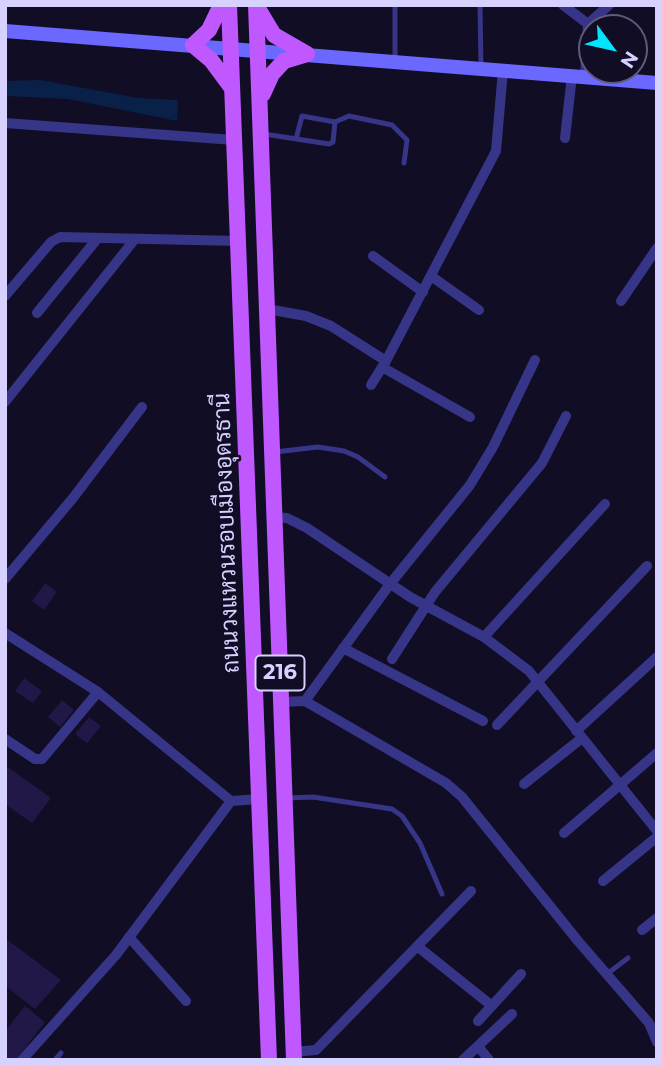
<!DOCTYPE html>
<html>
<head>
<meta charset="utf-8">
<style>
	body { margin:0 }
	#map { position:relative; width:662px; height:1065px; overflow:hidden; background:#110d25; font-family:Montserrat,sans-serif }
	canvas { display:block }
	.frame { position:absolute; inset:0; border:7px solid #d6d1ff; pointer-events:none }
	.north { position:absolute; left:578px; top:14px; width:70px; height:70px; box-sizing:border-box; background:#110d25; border:2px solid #605b7c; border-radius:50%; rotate:123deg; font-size:19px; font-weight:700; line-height:28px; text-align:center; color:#d6d1ff }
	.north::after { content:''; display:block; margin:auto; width:24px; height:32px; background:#00e5fc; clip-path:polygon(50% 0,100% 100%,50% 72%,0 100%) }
</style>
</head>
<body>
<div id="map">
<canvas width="662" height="1065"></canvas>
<div class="frame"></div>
<div class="north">N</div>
</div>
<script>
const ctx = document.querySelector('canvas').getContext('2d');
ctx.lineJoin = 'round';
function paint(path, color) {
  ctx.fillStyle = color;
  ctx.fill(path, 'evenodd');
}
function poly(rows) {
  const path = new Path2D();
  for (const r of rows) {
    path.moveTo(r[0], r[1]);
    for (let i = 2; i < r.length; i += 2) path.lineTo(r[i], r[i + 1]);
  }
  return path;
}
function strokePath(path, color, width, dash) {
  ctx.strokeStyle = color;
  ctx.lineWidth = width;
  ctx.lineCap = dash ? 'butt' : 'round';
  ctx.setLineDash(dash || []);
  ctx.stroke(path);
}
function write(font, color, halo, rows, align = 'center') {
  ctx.font = font + ' Montserrat,Sarabun,sans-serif';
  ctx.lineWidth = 5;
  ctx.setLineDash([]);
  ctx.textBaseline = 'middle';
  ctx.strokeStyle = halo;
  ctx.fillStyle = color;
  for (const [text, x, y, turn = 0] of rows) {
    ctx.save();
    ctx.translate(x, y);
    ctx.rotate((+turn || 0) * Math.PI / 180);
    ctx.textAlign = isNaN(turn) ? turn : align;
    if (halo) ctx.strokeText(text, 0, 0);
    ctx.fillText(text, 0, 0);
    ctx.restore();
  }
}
paint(poly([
	[40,80,138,98,178,100,177,121,68,99,5,96,5,81]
]), '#092149');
paint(poly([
	[45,583,57,592,44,610,32,601],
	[24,678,42,691,33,703,15,691],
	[62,700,74,710,60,727,48,717],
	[89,717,101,726,87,743,75,734],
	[5,765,51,798,32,823,5,804],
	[5,938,61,980,35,1009,5,986],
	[25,1006,45,1022,16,1060,5,1060,5,1031]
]), '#211847');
strokePath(poly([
	[480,5,481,66],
	[395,62,395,5],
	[335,122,349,116,392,125,407,140,404,163],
	[264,134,329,144,333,142,335,122,302,116,296,139],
	[275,452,318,447,344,451,358,457,385,477],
	[287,798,313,797,392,809,402,816,420,843,442,894],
	[607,974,628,958],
	[55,1060,61,1053]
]), '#373587', 5);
strokePath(poly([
	[563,5,588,24,585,76],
	[588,24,609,5],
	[5,123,234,140],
	[565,138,572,75],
	[373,256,423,292],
	[431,276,479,310],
	[5,296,51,242,60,237,238,241],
	[621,301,657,248],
	[267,309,306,316,331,326,386,361,496,151,503,70],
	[37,313,97,239],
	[382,367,470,417],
	[371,385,386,361],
	[5,402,135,239],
	[274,517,287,518,307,528,410,597,484,637,529,671,657,831],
	[5,579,73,498,142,407],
	[5,633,98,692,231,801],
	[484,637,605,504],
	[343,648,483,721],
	[392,659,435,592,542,463,566,416],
	[305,701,390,584,470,485,493,447,535,360],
	[281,702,305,701,446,783,462,797,578,941,649,1023,657,1042],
	[497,725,647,566],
	[576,731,657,657],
	[5,739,35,759,42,759,98,692],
	[524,784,582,738],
	[564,833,657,753],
	[603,881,657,837],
	[642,930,657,918],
	[129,937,186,1001],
	[417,946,492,1006],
	[478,1021,521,974],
	[478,1046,489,1060],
	[293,1052,316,1050,471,891],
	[22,1060,116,955,231,801,260,799],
	[463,1060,512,1014]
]), '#373587', 10);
strokePath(poly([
	[5,31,657,83]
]), '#6b68ff', 14);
strokePath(poly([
	[221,5,209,30,193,45,211,60,231,87],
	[229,5,269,1060],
	[256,5,294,1060],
	[259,10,274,35,307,54],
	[263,94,272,74,284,61,307,54]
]), '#bf58ff', 16);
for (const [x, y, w] of [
	[280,673,49]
]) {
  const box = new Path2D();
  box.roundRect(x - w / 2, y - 17.5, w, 35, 5);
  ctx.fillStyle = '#110d25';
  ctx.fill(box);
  strokePath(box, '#d6d1ff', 2);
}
write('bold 21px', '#d6d1ff', null, [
	["216",280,673]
]);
write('23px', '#d6d1ff', '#110d25', [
	["ถนนวงแหวนรอบเมืองอุดรธานี",227,533,-92]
]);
</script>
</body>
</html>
